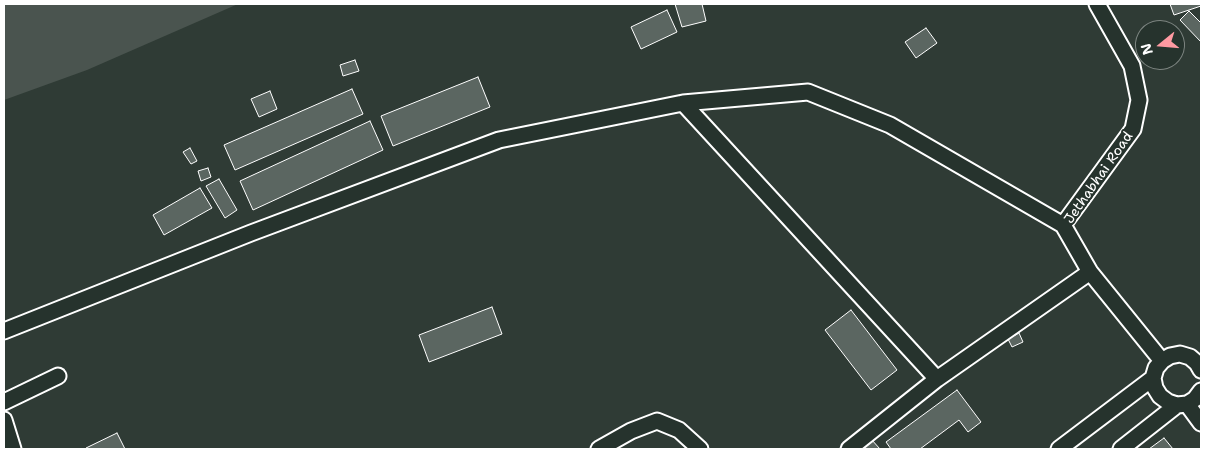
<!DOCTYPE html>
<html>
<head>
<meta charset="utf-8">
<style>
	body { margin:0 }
	#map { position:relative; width:1205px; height:453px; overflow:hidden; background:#2f3b35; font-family:"Shantell Sans",sans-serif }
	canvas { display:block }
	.frame { position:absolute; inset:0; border:5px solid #fff; pointer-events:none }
	.north { position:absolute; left:1135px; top:20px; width:50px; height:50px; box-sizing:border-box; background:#26332d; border:1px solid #7d8581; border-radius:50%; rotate:253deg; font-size:14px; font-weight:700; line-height:20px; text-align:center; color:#fff }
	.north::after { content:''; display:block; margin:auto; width:18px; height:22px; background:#ff9aa2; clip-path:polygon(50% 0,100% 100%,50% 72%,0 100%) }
</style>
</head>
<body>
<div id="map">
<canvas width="1205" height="453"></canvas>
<div class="frame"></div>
<div class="north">N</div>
</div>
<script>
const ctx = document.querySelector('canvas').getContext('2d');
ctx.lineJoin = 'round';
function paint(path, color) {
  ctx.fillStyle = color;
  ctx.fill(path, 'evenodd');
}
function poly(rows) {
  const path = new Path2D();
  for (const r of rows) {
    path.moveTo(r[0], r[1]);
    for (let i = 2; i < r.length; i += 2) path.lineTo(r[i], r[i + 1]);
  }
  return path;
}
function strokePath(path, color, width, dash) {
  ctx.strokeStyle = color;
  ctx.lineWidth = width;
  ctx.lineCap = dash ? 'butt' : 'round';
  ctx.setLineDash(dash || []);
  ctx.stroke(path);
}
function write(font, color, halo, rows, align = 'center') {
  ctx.font = font + ' "Shantell Sans",sans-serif';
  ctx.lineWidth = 4;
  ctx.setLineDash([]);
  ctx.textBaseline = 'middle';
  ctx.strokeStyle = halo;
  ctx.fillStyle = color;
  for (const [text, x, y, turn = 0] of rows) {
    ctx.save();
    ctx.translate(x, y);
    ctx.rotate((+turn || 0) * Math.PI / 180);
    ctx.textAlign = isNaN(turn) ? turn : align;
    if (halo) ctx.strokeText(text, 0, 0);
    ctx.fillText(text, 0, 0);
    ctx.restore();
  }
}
paint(poly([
	[4,4,238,4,87,70,4,100]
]), '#4a544f');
const building = poly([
	[675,4,702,4,706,21,682,27,675,4],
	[1170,4,1201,4,1201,6,1174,15,1170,4],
	[667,10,677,32,641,49,631,27,667,10],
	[1189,11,1201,23,1201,42,1180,20,1189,11],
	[926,28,937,43,916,58,905,42,926,28],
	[355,60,359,71,343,76,340,65,355,60],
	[478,77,490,107,393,146,381,116,478,77],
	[352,89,363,114,235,170,224,145,352,89],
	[270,91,277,109,259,117,251,99,270,91],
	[370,121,383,150,253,210,240,181,370,121],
	[190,148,197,161,191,164,183,152,190,148],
	[208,168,211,177,201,181,198,171,208,168],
	[219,179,237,210,225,218,206,186,219,179],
	[200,188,212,208,164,235,153,215,200,188],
	[492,307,502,334,429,362,419,335,492,307],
	[851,310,897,370,871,390,825,330,851,310],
	[1019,333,1023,342,1012,347,1008,339,1019,333],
	[957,390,981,422,968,432,959,420,920,449,891,449,886,442,957,390],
	[117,433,125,449,87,449,86,448,117,433],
	[1164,438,1173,449,1149,449,1164,438],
	[871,439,880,449,859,449,871,439]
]);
paint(building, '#5b6661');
strokePath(building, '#fff', 1);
const street = poly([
	[683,103,937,379],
	[1063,225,1133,129,1139,100,1132,66,1097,4],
	[4,331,251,233,499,140,683,103,808,92,890,125,1063,225,1090,272,1162,361],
	[1201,370,1197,363,1190,357,1180,354,1170,356,1162,361,1156,368,1153,378,1155,388,1160,396,1168,402,1177,405,1187,404,1195,399,1201,391],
	[4,402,58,376],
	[1187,404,1201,423],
	[4,420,13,449],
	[599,449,631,431,657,421,679,430,700,449],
	[849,449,937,379,1090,272],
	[1059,449,1153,378],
	[1121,449,1177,405]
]);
strokePath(street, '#fff', 19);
strokePath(street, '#26332d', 15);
write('14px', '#fff', '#26332d', [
	["Jethabhai Road",1099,178,-55]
]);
</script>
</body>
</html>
